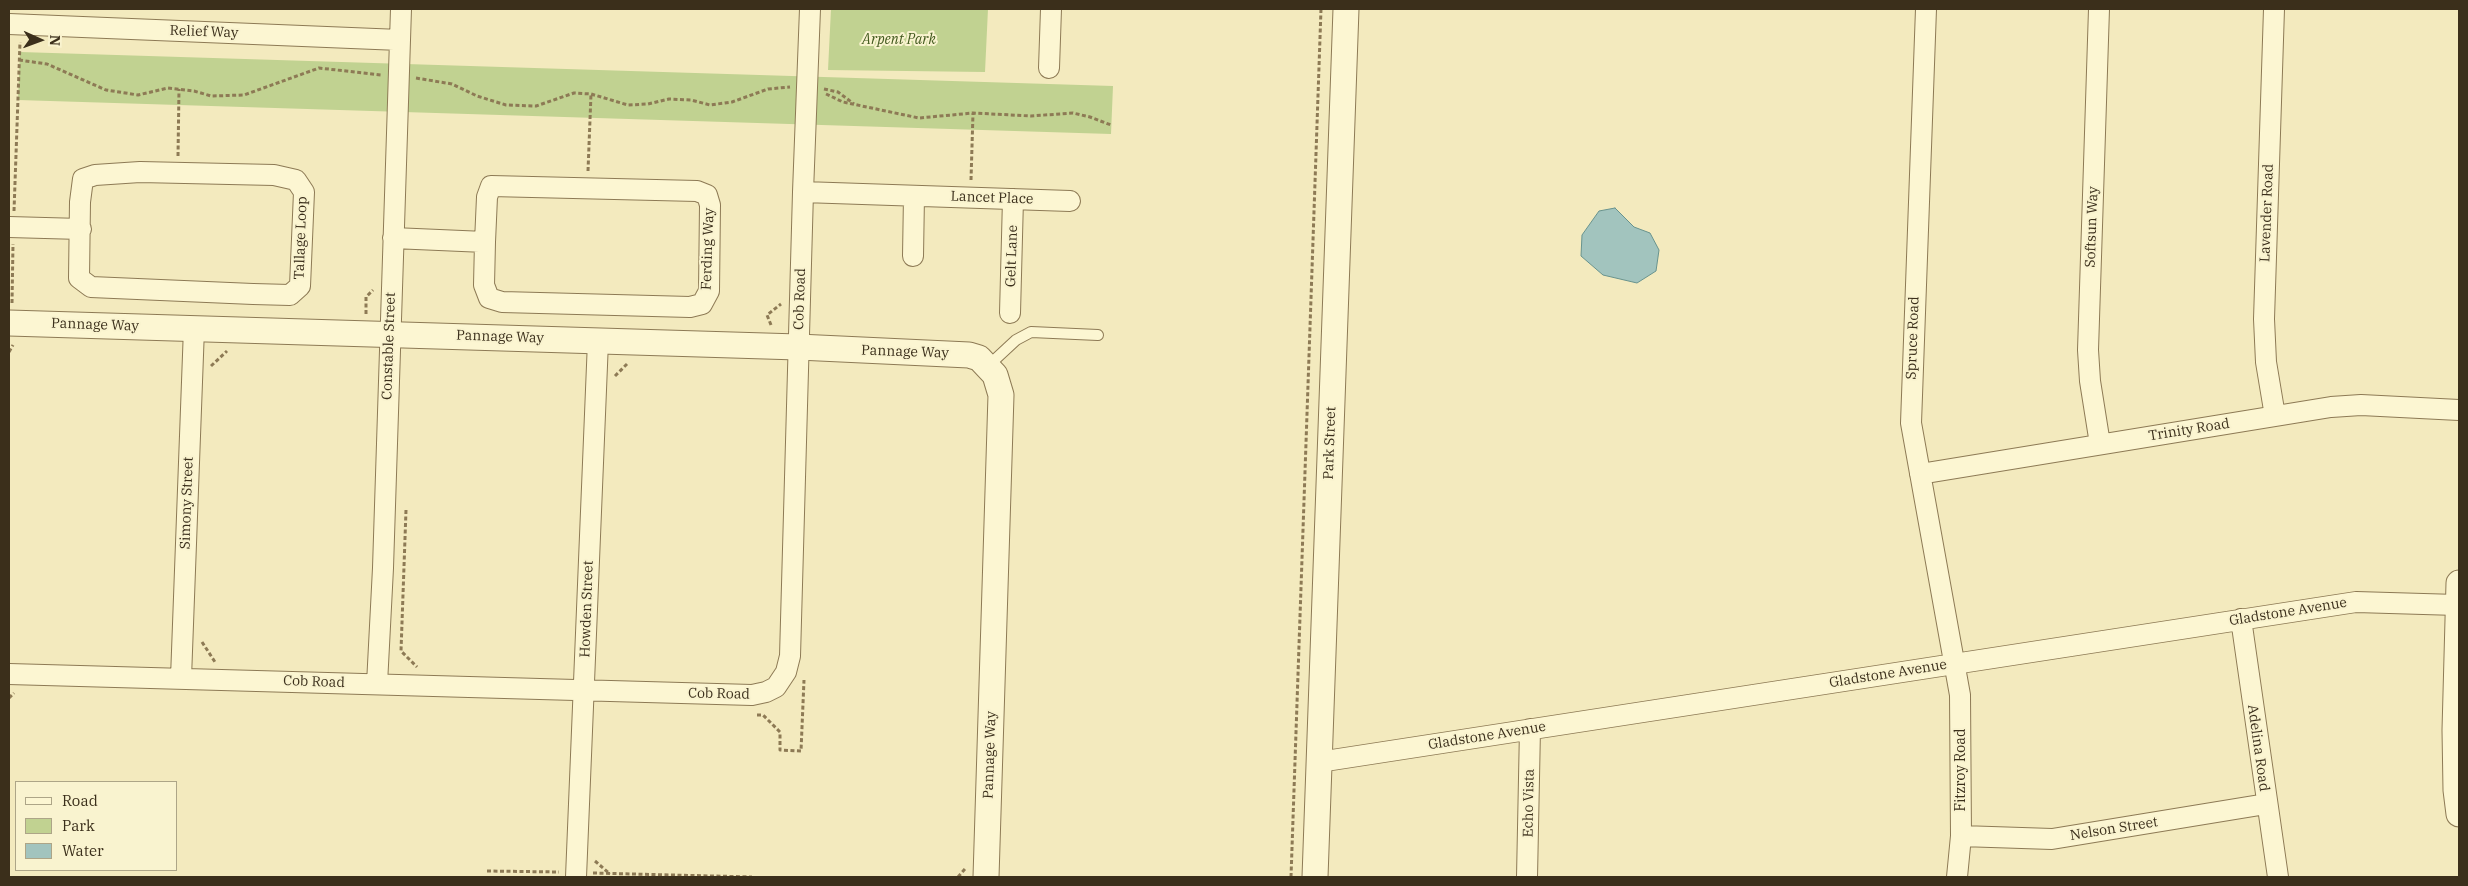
<!DOCTYPE html>
<html>
<head>
<meta charset="utf-8">
<style>
	body { margin:0 }
	#map { position:relative; width:2468px; height:886px; overflow:hidden; background:#f3eabe; font-family:"IBM Plex Serif",serif }
	canvas { display:block }
	.frame { position:absolute; inset:0; border:10px solid #3b2f1b; pointer-events:none }
	.legend { position:absolute; left:15px; top:781px; width:162px; height:90px; box-sizing:border-box; background:#f9f3cf; border:1px solid #ada587; margin:0; padding:6px 9px; list-style:none; font-size:15px; color:#3b2f1b }
	.legend li { display:flex; align-items:center; gap:10px; height:25px }
	.legend b { width:25px; border:1px solid #ada587 }
	.north { position:absolute; left:15px; top:15px; width:50px; height:50px; -webkit-text-stroke:4px #f9f3cf; paint-order:stroke; rotate:92deg; font-size:14px; font-weight:700; line-height:20px; text-align:center; color:#3b2f1b }
	.north::after { content:''; display:block; margin:auto; width:18px; height:22px; background:#3b2f1b; clip-path:polygon(50% 0,100% 100%,50% 72%,0 100%) }
</style>
</head>
<body>
<div id="map">
<canvas width="2468" height="886"></canvas>
<div class="frame"></div>
<ul class="legend">
<li><b style="height:6px;background:#fcf6d2"></b>Road</li>
<li><b style="height:14px;background:#c1d291"></b>Park</li>
<li><b style="height:14px;background:#a2c4be"></b>Water</li>
</ul>
<div class="north">N</div>
</div>
<script>
const ctx = document.querySelector('canvas').getContext('2d');
ctx.lineJoin = 'round';
function paint(path, color) {
  ctx.fillStyle = color;
  ctx.fill(path, 'evenodd');
}
function poly(rows) {
  const path = new Path2D();
  for (const r of rows) {
    path.moveTo(r[0], r[1]);
    for (let i = 2; i < r.length; i += 2) path.lineTo(r[i], r[i + 1]);
  }
  return path;
}
function strokePath(path, color, width, dash) {
  ctx.strokeStyle = color;
  ctx.lineWidth = width;
  ctx.lineCap = dash ? 'butt' : 'round';
  ctx.setLineDash(dash || []);
  ctx.stroke(path);
}
function write(font, color, halo, rows, align = 'center') {
  ctx.font = font + ' "IBM Plex Serif",serif';
  ctx.lineWidth = 4;
  ctx.setLineDash([]);
  ctx.textBaseline = 'middle';
  ctx.strokeStyle = halo;
  ctx.fillStyle = color;
  for (const [text, x, y, turn = 0] of rows) {
    ctx.save();
    ctx.translate(x, y);
    ctx.rotate((+turn || 0) * Math.PI / 180);
    ctx.textAlign = isNaN(turn) ? turn : align;
    if (halo) ctx.strokeText(text, 0, 0);
    ctx.fillText(text, 0, 0);
    ctx.restore();
  }
}
paint(poly([
	[831,9,988,9,985,72,828,70],
	[20,52,1113,86,1111,134,18,100]
]), '#c1d291');
const water = poly([
	[1615,208,1634,227,1650,233,1659,250,1656,271,1637,283,1603,275,1581,256,1582,235,1599,211,1615,208]
]);
paint(water, '#a2c4be');
strokePath(water, '#68938e', 1);
const service = poly([
	[988,366,1016,340,1031,332,1098,335]
]);
const minor = poly([
	[1926,9,1911,423,1960,695,1961,836,1957,877],
	[2099,9,2088,350,2090,381,2100,444],
	[2274,9,2264,319,2266,362,2275,416],
	[9,24,400,40],
	[1049,68,1051,9],
	[140,172,274,175,296,180,304,192,300,286,290,295,253,294,91,287,79,278,80,202,83,179,95,175,140,172],
	[803,192,1070,201],
	[9,227,81,229],
	[393,238,485,242,484,285,489,298,502,302,690,307,702,304,709,291,710,205,707,195,697,191,491,186,487,197,485,242],
	[913,256,914,196],
	[1010,313,1013,199],
	[1920,474,2331,407,2361,405,2459,410],
	[2241,619,2278,877],
	[9,674,752,695,766,692,776,687,786,672,790,656,803,192,810,9],
	[181,678,194,328],
	[377,684,383,568,401,9],
	[1319,762,2356,602,2457,605],
	[1961,836,2052,839,2266,804],
	[576,877,598,341],
	[1527,877,1530,729]
]);
const tertiary = poly([
	[9,323,798,347,969,355,979,358,995,375,1001,395,986,877],
	[2459,583,2455,730,2456,790,2459,814],
	[1315,877,1346,9]
]);
strokePath(service, '#8d7a55', 12);
strokePath(minor, '#8d7a55', 22);
strokePath(tertiary, '#8d7a55', 27);
strokePath(poly([
	[19,60,47,64,106,90,138,95,168,88,194,91,211,96,244,95,319,68,381,75],
	[416,78,452,84,477,96,506,105,536,106,574,93,591,94,628,105,648,104,669,99,691,100,710,105,732,102,768,89,790,87],
	[824,89,838,92,854,104],
	[826,94,843,102,919,118,973,113,1031,116,1073,113,1090,117,1111,125],
	[178,156,179,89],
	[588,171,591,94],
	[971,180,973,113],
	[14,211,20,42],
	[12,303,13,244],
	[366,314,366,297,373,290],
	[771,325,767,315,781,304],
	[9,352,13,345],
	[211,366,227,351],
	[615,376,627,364],
	[406,510,401,651,417,667],
	[202,642,215,662],
	[9,698,14,693],
	[757,715,763,715,780,732,780,750,801,751,804,680],
	[595,861,610,874],
	[487,871,559,872],
	[593,873,752,877],
	[958,877,965,869],
	[1291,877,1321,9]
]), '#8d7a55', 3, [4, 2.5]);
strokePath(service, '#fcf6d2', 10);
strokePath(minor, '#fcf6d2', 20);
strokePath(tertiary, '#fcf6d2', 25);
write('14px', '#3b2f1b', '#f9f3cf', [
	["Relief Way",204,32,2],
	["Lancet Place",992,198,2],
	["Lavender Road",2267,213,-88],
	["Softsun Way",2092,227,-88],
	["Tallage Loop",301,238,-88],
	["Ferding Way",708,249,-88],
	["Gelt Lane",1012,256,-88],
	["Cob Road",800,299,-88],
	["Pannage Way",95,325,2],
	["Pannage Way",500,337,2],
	["Spruce Road",1913,338,-88],
	["Constable Street",389,346,-88],
	["Pannage Way",905,352,2],
	["Trinity Road",2189,430,-9],
	["Park Street",1330,443,-88],
	["Simony Street",187,503,-88],
	["Howden Street",587,609,-88],
	["Gladstone Avenue",2288,612,-9],
	["Gladstone Avenue",1888,674,-9],
	["Cob Road",314,682,2],
	["Cob Road",719,694,1],
	["Gladstone Avenue",1487,736,-9],
	["Adelina Road",2258,748,82],
	["Pannage Way",990,755,-88],
	["Fitzroy Road",1961,770,-90],
	["Echo Vista",1529,803,-89],
	["Nelson Street",2114,829,-9]
]);
write('italic 14px', '#435a1f', '#f9f3cf', [
	["Arpent Park",899,40]
]);
</script>
</body>
</html>
